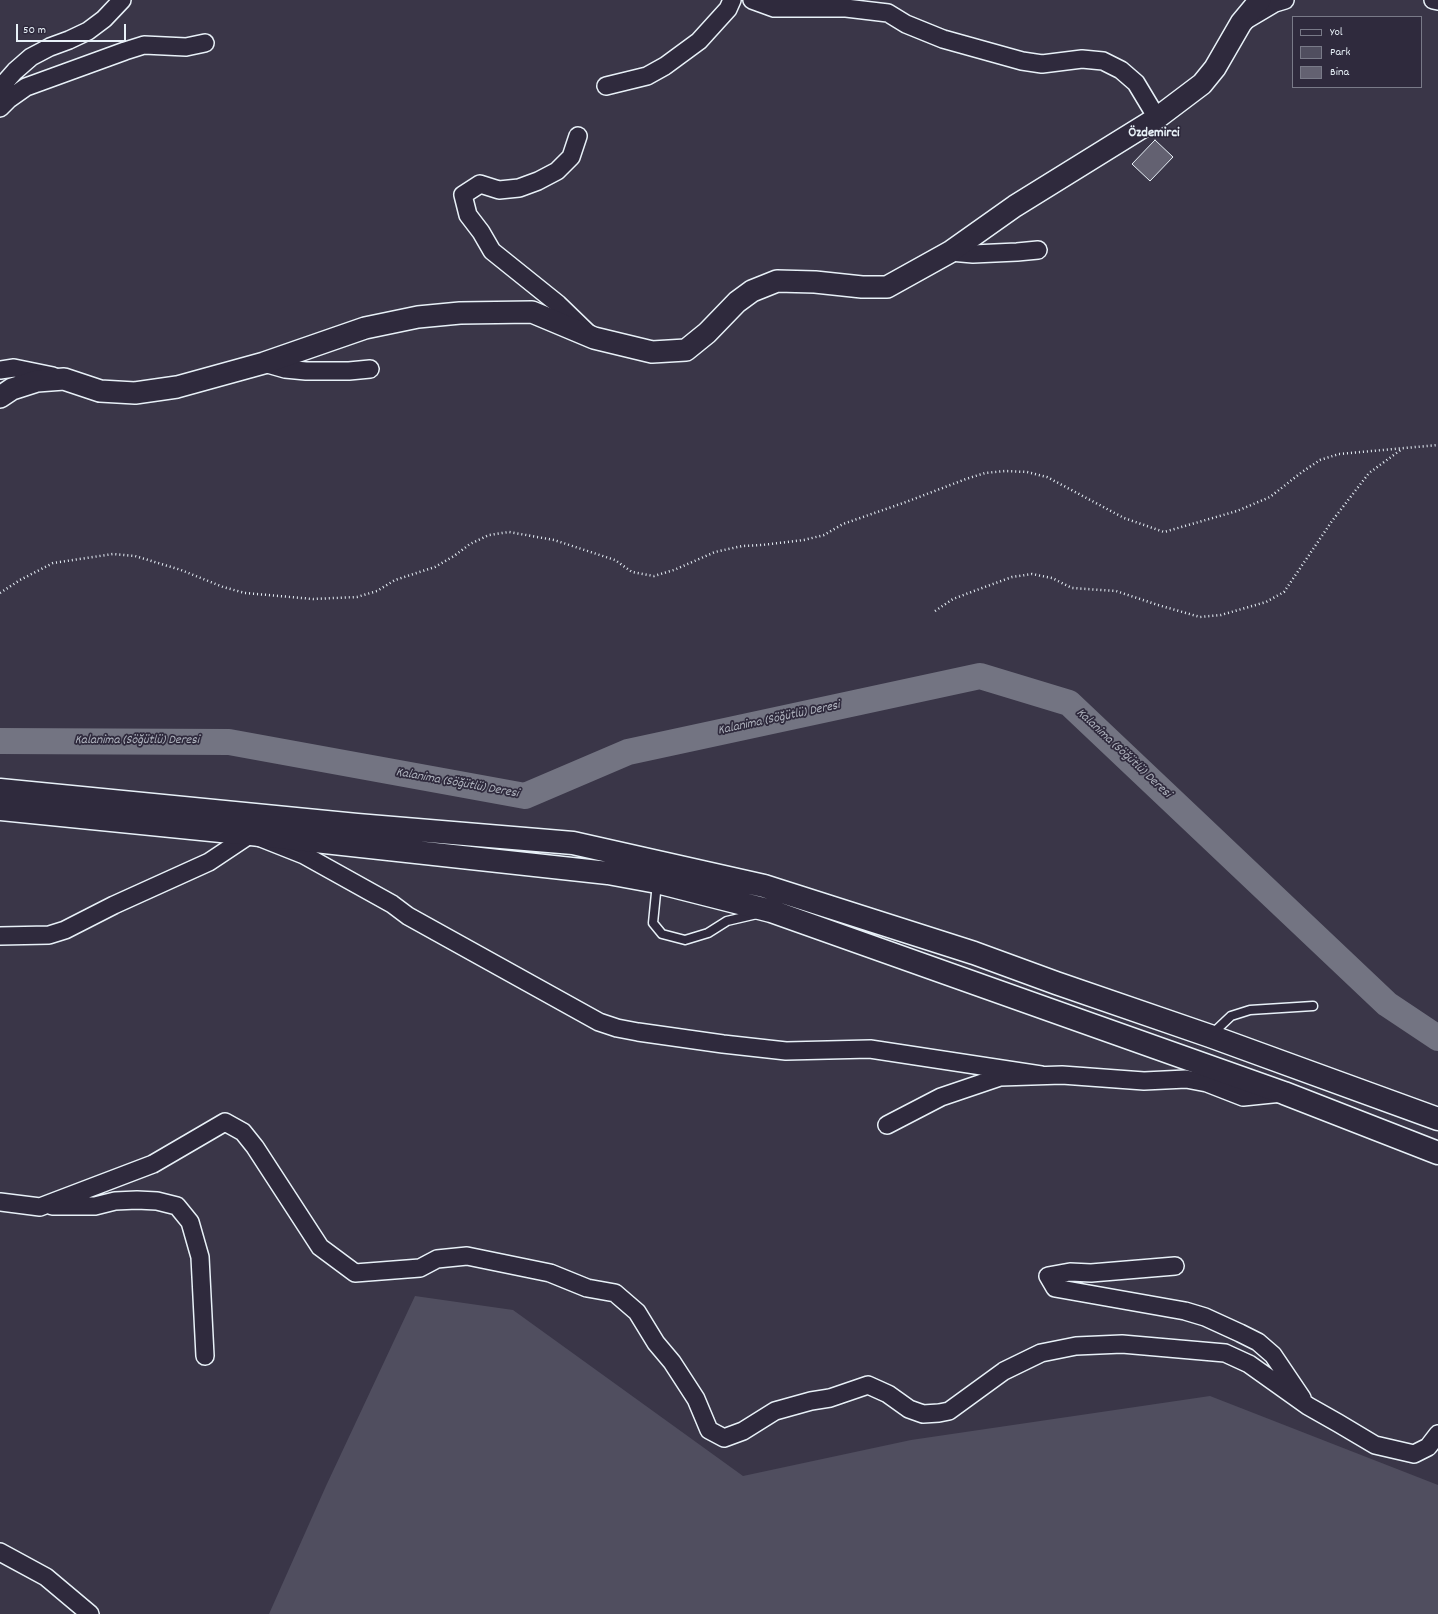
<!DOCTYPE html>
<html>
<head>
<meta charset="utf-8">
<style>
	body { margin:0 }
	#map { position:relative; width:1438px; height:1614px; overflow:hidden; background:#3a3648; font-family:Dekko,sans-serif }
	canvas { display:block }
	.legend { position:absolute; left:1292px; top:16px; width:130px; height:72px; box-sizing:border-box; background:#2f2a3d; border:1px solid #797a88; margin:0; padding:5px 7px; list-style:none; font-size:12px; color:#e8f1f8 }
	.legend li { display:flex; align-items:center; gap:8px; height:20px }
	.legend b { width:20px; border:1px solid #797a88 }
	.scale { position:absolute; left:16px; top:24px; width:110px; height:18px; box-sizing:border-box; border:2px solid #e8f1f8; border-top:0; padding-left:5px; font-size:12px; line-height:14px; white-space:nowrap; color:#e8f1f8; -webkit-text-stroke:3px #2f2a3d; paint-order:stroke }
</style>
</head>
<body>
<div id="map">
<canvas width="1438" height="1614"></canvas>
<ul class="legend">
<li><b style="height:5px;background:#2f2a3d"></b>Yol</li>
<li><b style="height:11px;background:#504e5f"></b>Park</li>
<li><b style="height:11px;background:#636171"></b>Bina</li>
</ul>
<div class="scale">50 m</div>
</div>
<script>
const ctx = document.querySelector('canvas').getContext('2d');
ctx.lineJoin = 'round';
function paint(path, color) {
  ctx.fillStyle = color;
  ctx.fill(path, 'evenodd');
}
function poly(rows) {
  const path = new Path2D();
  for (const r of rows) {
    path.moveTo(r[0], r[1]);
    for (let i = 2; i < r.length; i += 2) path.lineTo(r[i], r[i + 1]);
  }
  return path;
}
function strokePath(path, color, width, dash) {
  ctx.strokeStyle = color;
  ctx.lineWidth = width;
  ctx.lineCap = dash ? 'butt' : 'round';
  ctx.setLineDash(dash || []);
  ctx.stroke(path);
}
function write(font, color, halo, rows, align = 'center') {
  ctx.font = font + ' Dekko,sans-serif';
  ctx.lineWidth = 3.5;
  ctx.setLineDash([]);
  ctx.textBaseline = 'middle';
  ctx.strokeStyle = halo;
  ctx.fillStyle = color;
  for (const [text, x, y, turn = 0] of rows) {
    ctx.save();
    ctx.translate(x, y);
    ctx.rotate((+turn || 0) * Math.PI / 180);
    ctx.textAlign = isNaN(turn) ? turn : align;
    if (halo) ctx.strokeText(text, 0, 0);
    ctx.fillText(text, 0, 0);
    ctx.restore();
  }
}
paint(poly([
	[415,1296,513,1310,743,1476,911,1440,1210,1396,1438,1485,1438,1614,269,1614,326,1486]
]), '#504e5f');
strokePath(poly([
	[0,741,229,742,525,796,628,752,980,676,1069,703,1387,1004,1438,1038]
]), '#737482', 26);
const building = poly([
	[1155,140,1173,157,1150,181,1132,164,1155,140]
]);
paint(building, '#636171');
strokePath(building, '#e8f1f8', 1);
const service = poly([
	[657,883,653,923,662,934,685,940,708,933,727,921,757,914],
	[1212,1034,1231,1016,1250,1010,1313,1006]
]);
const minor = poly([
	[752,0,774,8,846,8,888,13,906,24,943,39,1022,61,1042,64,1082,59,1103,61,1121,70,1136,83,1157,118],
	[1433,0,1438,1],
	[1248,19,1275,3,1285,0],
	[606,86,647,76,665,66,699,41,728,9,732,0],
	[0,88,15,71,31,57,50,47,69,40,88,31,104,19,122,0],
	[0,108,9,99,26,87,125,51,144,45,186,47,205,43],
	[578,136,571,157,557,171,538,181,519,188,499,190,480,184,463,195,468,215,481,232,492,251,558,304,589,334],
	[950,252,973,254,1017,252,1038,250],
	[264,363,285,369,306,371,349,371,370,369],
	[0,370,14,368,53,376],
	[0,936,49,935,65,930,114,905,209,862,251,834,304,855,392,904,408,916,599,1022,617,1028,638,1032,723,1044,786,1051,870,1049,1041,1075],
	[887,1125,941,1097,1000,1077,1062,1075,1144,1081,1186,1079,1207,1083,1243,1097,1282,1093],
	[0,1202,40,1207,153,1164,225,1122,243,1132,255,1147,320,1247,355,1273,420,1268,437,1259,467,1256,550,1273,587,1288,615,1293,637,1312,656,1343,672,1362,696,1399,709,1430,724,1438,743,1431,775,1411,811,1401,830,1398,868,1385,888,1394,909,1409,923,1414,939,1413,949,1411,1004,1371,1041,1353,1076,1346,1122,1344,1225,1353,1249,1364,1308,1406,1338,1423,1375,1445,1414,1454,1428,1447,1438,1434],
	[52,1206,95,1206,115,1201,137,1200,157,1201,177,1206,190,1222,200,1257,205,1356],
	[1175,1266,1091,1273,1070,1272,1048,1276,1055,1288,1185,1311,1205,1317,1240,1333,1258,1342,1273,1355,1302,1398],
	[0,1552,46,1577,90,1614]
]);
const tertiary = poly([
	[0,397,12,389,37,381,64,379,100,391,135,393,177,387,264,363,365,328,418,317,460,313,532,312,594,338,652,352,686,350,707,333,737,302,752,291,777,281,815,282,862,287,887,287,950,252,1015,206,1157,118,1202,84,1215,68,1241,23,1260,0]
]);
const secondary = poly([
	[0,790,357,825,573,843,764,886,974,953,1056,983,1210,1036,1438,1119],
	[0,809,251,834,608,873,657,882,771,911,1284,1093,1438,1153]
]);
strokePath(service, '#e8f1f8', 11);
strokePath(minor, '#e8f1f8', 20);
strokePath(tertiary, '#e8f1f8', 24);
strokePath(secondary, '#e8f1f8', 25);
strokePath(poly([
	[0,593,20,580,53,563,113,554,135,556,181,570,223,587,245,593,313,599,357,597,377,591,395,580,435,567,454,556,470,544,489,535,509,532,554,540,615,560,632,572,654,576,674,570,715,552,742,546,762,545,804,540,824,535,843,524,906,502,966,479,985,473,1005,471,1027,472,1047,477,1124,518,1164,532,1237,511,1270,497,1302,472,1320,460,1339,454,1438,445],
	[935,611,953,599,974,591,1012,577,1032,574,1052,578,1072,588,1116,591,1158,605,1200,617,1221,615,1266,602,1284,592,1332,521,1369,473,1402,449]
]), '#e8f1f8', 2.5, [1, 3]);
strokePath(service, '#2f2a3d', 8);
strokePath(minor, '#2f2a3d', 17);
strokePath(tertiary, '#2f2a3d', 21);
strokePath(secondary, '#2f2a3d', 22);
write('italic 13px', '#aeb2bd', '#2f2a3d', [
	["Kalanima (Söğütlü) Deresi",779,719,-12],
	["Kalanima (Söğütlü) Deresi",137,741],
	["Kalanima (Söğütlü) Deresi",1123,754,43],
	["Kalanima (Söğütlü) Deresi",457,784,10]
]);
write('bold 14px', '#e8f1f8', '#2f2a3d', [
	["Özdemirci",1154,134]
]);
</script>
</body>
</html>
